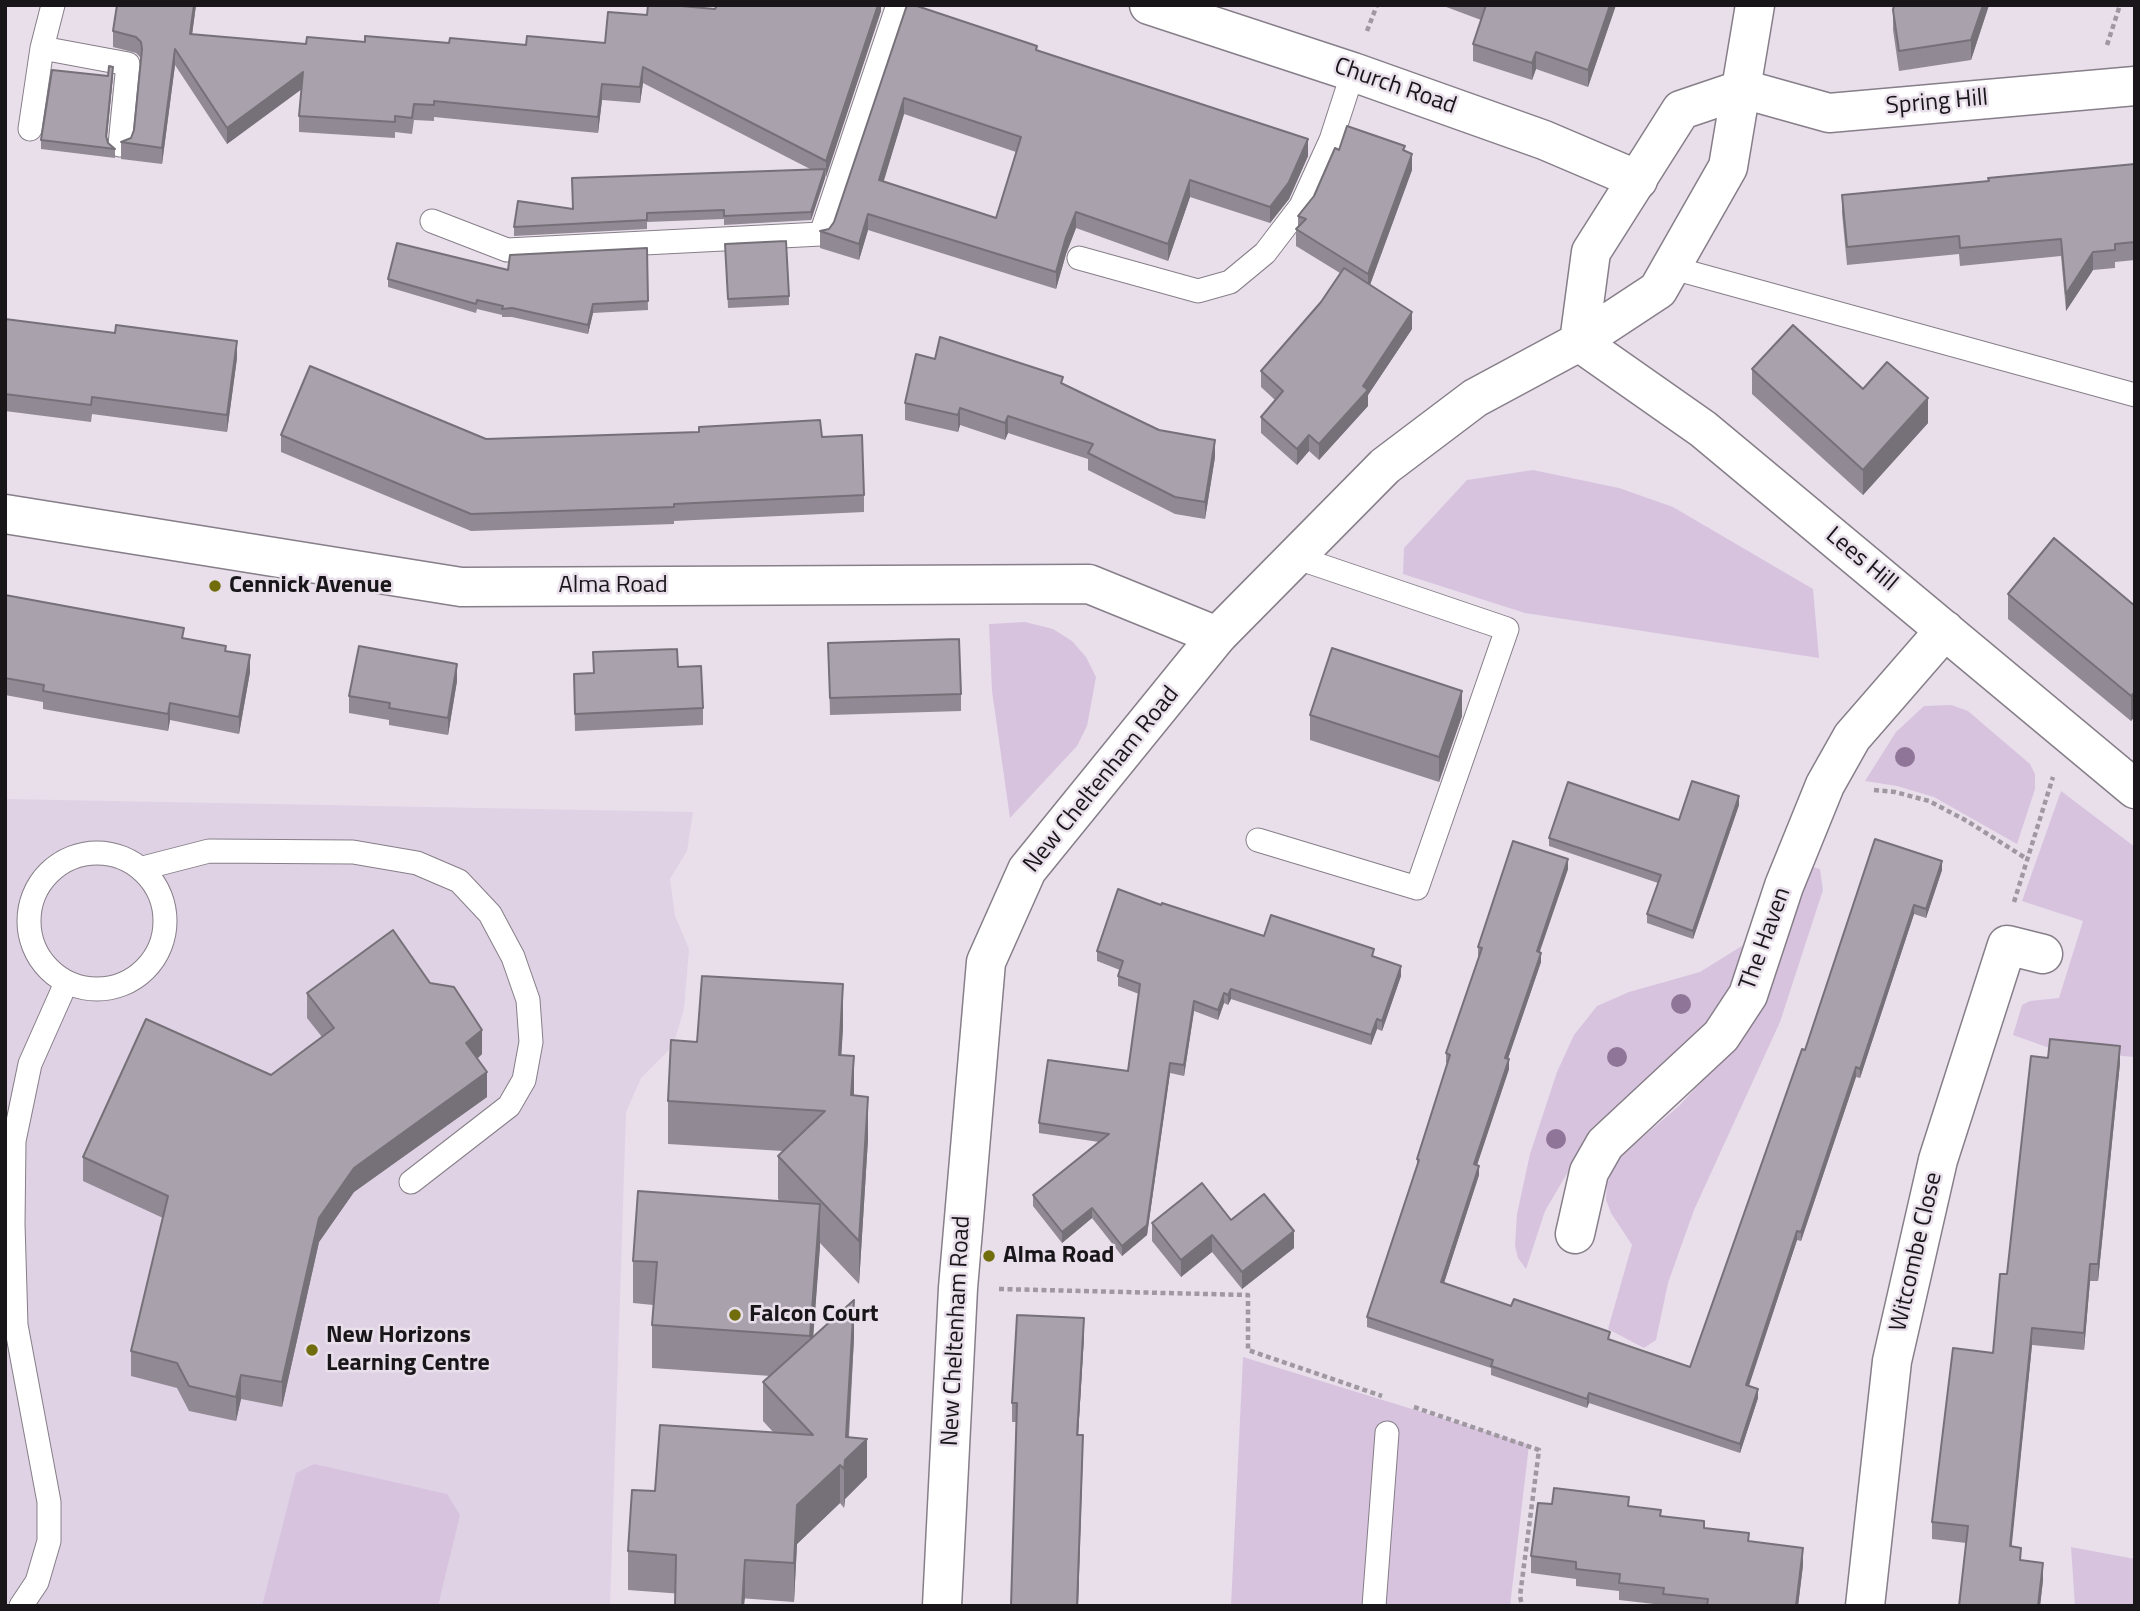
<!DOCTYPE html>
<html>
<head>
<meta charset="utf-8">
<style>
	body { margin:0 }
	#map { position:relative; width:2140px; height:1611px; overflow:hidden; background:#e8dfeb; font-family:"Titillium Web",sans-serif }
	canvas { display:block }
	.frame { position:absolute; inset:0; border:7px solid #19161a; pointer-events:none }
</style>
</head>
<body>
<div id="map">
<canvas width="2140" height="1611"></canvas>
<div class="frame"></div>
</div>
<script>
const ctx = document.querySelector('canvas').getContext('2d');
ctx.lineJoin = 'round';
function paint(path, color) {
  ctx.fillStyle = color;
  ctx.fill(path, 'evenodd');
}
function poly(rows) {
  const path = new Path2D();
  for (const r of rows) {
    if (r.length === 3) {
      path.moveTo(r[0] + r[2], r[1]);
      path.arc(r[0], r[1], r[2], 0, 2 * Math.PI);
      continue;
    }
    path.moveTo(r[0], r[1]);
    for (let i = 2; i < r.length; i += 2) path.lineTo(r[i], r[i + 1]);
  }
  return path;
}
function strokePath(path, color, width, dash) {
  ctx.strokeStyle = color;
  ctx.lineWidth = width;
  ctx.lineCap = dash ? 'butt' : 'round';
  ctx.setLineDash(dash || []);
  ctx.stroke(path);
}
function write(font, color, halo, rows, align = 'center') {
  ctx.font = font + ' "Titillium Web",sans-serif';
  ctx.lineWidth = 5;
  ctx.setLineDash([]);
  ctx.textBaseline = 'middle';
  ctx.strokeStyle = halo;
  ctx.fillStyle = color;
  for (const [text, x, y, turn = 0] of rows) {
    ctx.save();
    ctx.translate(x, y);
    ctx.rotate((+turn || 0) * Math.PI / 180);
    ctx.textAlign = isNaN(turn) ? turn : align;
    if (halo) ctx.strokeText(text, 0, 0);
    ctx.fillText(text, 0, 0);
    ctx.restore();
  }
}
paint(poly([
	[5,799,693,812,687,851,670,879,675,916,689,949,684,1009,673,1046,641,1078,626,1112,610,1606,5,1606]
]), '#dfd2e4');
paint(poly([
	[1533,470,1619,488,1673,507,1813,589,1819,658,1525,613,1403,574,1404,548,1467,480],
	[1025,622,1053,629,1072,641,1086,657,1096,677,1087,726,1077,746,1010,818,992,691,989,624],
	[1951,705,1968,711,2030,764,2035,774,2035,789,2017,844,1934,797,1897,786,1865,781,1896,732,1924,706],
	[2061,791,2135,847,2135,1057,2058,1051,2013,1035,2022,1005,2030,1001,2059,998,2083,921,2022,901],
	[1809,866,1820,869,1823,890,1780,1022,1694,1210,1668,1283,1656,1340,1644,1348,1608,1329,1632,1245,1611,1213,1606,1200,1607,1184,1617,1159,1679,1106,1729,1052],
	[1745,944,1728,991,1701,1033,1579,1153,1545,1211,1526,1269,1518,1258,1515,1246,1517,1214,1530,1154,1557,1072,1574,1035,1597,1006,1629,992,1700,972],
	[1243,1357,1529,1445,1510,1606,1231,1606],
	[314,1464,447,1494,460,1515,438,1606,262,1606,296,1473],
	[2071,1547,2135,1559,2135,1606,2075,1606]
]), '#d8c3df');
const lane = poly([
	[42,48,128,64,120,145],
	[30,129,42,48,53,5],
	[432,221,507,250,821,234,898,5],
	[1079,258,1198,291,1230,282,1265,253,1301,206,1331,140,1353,72],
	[1673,268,2135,395],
	[1258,840,1417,888,1507,629,1295,557],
	[97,921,68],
	[143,868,209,851,353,852,417,863,459,881,490,914,513,957,528,1000,531,1042,524,1080,509,1106,411,1182],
	[21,1606,37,1582,49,1541,49,1502,16,1325,13,1224,14,1141,30,1064,66,983],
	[1374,1606,1387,1433]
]);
const street = poly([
	[1149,5,1353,72,1544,140,1638,180],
	[1743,89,1829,113,2135,86],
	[1579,342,1703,429,2135,789],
	[5,514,461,587,1089,584,1217,636],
	[1575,1234,1589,1172,1605,1144,1721,1036,1748,995,1784,886,1825,785,1852,737,1945,630],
	[1865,1606,1892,1361,1938,1160,2007,945,2043,954]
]);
const secondary = poly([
	[1579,342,1591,252,1681,110,1743,89],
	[942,1606,958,1288,986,962,1027,870,1217,636,1385,466,1475,398,1579,342,1658,290,1728,167,1755,5]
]);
strokePath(lane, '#867e88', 25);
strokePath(street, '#867e88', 41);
strokePath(secondary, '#867e88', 41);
strokePath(poly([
	[1367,31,1377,5],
	[2107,45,2120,5],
	[1874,790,1895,792,1929,801,1967,821,2027,859],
	[2014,902,2053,777],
	[999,1289,1248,1295,1248,1350,1382,1396],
	[1414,1407,1539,1450,1520,1596,1522,1606]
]), '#9f98a1', 4.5, [5, 3.5]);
strokePath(lane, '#fff', 23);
strokePath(street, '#fff', 38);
strokePath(secondary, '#fff', 38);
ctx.fillStyle = '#8f7597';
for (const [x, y] of [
	[1905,757],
	[1681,1004],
	[1617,1057],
	[1556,1139]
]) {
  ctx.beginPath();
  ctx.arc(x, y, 10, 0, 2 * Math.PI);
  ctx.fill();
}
paint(poly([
	[117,5,196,5,192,34,306,44,365,42,449,43,526,45,605,43,647,15,715,9,881,5,881,11,811,220,724,225,724,219,647,222,647,229,514,236,514,227,573,209,812,170,643,83,640,103,602,100,598,133,434,117,434,121,414,120,412,134,395,132,395,138,299,132,299,116,302,89,227,144,175,65,162,164,121,159,121,142,131,138,134,130,141,58,136,53,113,47,113,31],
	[907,5,1037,51,1308,156,1289,199,1270,223,1190,197,1168,261,1076,228,1066,254,1056,289,868,230,859,260,820,248,820,231,829,229,834,222],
	[904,114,1016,152,996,218,883,182],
	[1441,5,1616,5,1588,87,1536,69,1532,80,1473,61,1473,44,1481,20],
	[1989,5,1971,60,1899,71,1893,30,1893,10],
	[113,75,107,138,108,143,115,149,115,158,41,149,41,140,108,76],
	[1339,150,1405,151,1412,170,1370,285,1412,329,1368,395,1368,406,1319,460,1309,451,1297,465,1261,433,1261,417,1275,400,1261,387,1261,371,1321,302,1340,273,1296,246,1296,229,1298,227,1298,216,1314,196],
	[2135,164,2135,260,2115,262,2115,268,2093,270,2066,311,2061,256,1960,266,1959,254,1847,265,1842,213,1842,195,1988,181],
	[725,244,789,296,789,305,728,308],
	[647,248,648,310,593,313,588,334,512,317,502,317,502,315,477,309,476,313,388,287,388,279,508,270],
	[5,319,237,358,227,432,92,414,91,422,5,411],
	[935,359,1063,384,1215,457,1205,519,1175,514,1088,470,1088,459,1008,433,1005,440,960,425,958,432,905,420,905,403],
	[1752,369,1863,389,1928,423,1863,495,1752,394],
	[281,435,486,439,822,437,864,495,864,512,674,521,674,524,471,531,281,452],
	[2008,594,2135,606,2135,716,2131,721,2008,619],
	[5,595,184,638,226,651,250,672,239,734,170,720,168,731,43,709,43,702,5,695],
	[828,643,961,694,961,711,830,715],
	[593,652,678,667,703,708,703,725,575,731,574,674,593,674],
	[457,681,448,735,389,725,389,720,349,713,349,696],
	[1310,715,1462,716,1439,782,1310,740],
	[1739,805,1693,939,1647,923,1647,914,1658,883,1549,846,1549,838,1679,820],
	[1875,839,1942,870,1926,918,1914,914,1860,1078,1856,1077,1801,1241,1797,1240,1749,1386,1758,1398,1740,1453,1589,1403,1587,1408,1491,1375,1491,1368,1367,1327,1367,1317,1417,1169,1417,1159,1448,1063,1446,1063,1446,1053,1479,956,1478,956,1478,947,1568,869,1539,952,1541,962,1508,1059,1509,1069,1477,1165,1479,1175,1444,1283,1690,1367,1805,1050],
	[1161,905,1264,936,1374,956,1401,976,1382,1031,1377,1029,1371,1045,1231,999,1228,1005,1224,1003,1218,1020,1194,1011,1184,1076,1170,1073,1147,1235,1122,1256,1092,1218,1062,1243,1033,1206,1033,1195,1099,1142,1039,1133,1039,1123,1128,1071,1139,994,1118,986,1118,976,1120,970,1097,961,1097,951],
	[430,983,482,1054,477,1059,487,1097,354,1192,319,1242,282,1407,241,1399,236,1421,189,1411,177,1388,131,1376,131,1351,163,1218,83,1181,83,1157,271,1075,322,1037,307,1018,307,993],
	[843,1027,841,1055,868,1139,859,1284,820,1243,813,1337,854,1338,849,1437,867,1477,845,1499,844,1508,840,1503,797,1544,794,1602,628,1590,628,1551,655,1491,774,1433,763,1421,763,1382,771,1376,652,1368,652,1325,653,1305,633,1303,633,1261,780,1201,778,1199,778,1156,783,1151,668,1144,668,1101,697,1042],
	[2120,1063,2098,1281,2090,1281,2084,1350,2032,1345,2011,1547,2021,1561,2043,1580,2040,1606,1959,1606,1966,1543,1932,1539,1932,1522,1993,1353,2007,1274],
	[1231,1220,1294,1248,1242,1289,1212,1252,1181,1277,1152,1241,1152,1223],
	[1084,1337,1078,1435,1083,1454,1078,1606,1011,1606,1016,1422,1012,1422,1012,1403],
	[1552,1504,1629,1506,1661,1516,1749,1541,1803,1565,1798,1606,1663,1606,1663,1605,1619,1600,1619,1591,1576,1586,1576,1579,1531,1573,1531,1556]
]), '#918a94');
paint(poly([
	[194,5,196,5,190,50,190,34],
	[878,5,881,5,881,11,826,177,826,161],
	[1610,5,1616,5,1588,87,1588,70],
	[1983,5,1989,5,1971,60,1971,40],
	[175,49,175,65,162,164,162,148],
	[1536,52,1536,69,1532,80,1532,63],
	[113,67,113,75,106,144,106,136],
	[643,67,643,83,640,103,640,87],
	[303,72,303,88,227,144,227,128],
	[602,84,602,100,598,133,598,117],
	[904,98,904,114,879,197,879,180],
	[1308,139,1308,156,1289,199,1270,223,1270,207],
	[1412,154,1412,170,1368,290,1368,274],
	[825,169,825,178,811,220,811,212],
	[1190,180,1190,197,1168,261,1168,244],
	[1076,212,1076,228,1066,254,1056,289,1056,272,1066,237],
	[868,214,868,230,859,260,859,244],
	[2093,252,2093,270,2066,311,2066,294],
	[593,304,593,313,588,334,588,325],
	[1412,312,1412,329,1368,395,1368,406,1319,460,1319,444,1363,386],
	[237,341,237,358,227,432,227,415],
	[1928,398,1928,423,1863,495,1863,470],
	[960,408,960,425,958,432,958,415],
	[1008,416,1008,433,1005,440,1005,423],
	[1309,435,1309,451,1297,465,1297,449],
	[1215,440,1215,457,1205,519,1205,502],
	[250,655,250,672,239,734,239,717],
	[457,664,457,681,448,735,448,718],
	[1462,691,1462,716,1439,782,1439,757],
	[2135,692,2135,716,2131,721,2131,696],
	[170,703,170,720,168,731,168,714],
	[1739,796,1739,805,1693,939,1693,931],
	[1568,859,1568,869,1537,960,1537,951],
	[1942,861,1942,870,1926,918,1926,909],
	[1914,905,1914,914,1860,1078,1860,1069],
	[1541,953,1541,962,1505,1067,1505,1058],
	[1401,966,1401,976,1382,1031,1382,1021],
	[843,984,843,1027,839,1098,839,1055],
	[1231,989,1231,999,1228,1005,1228,995],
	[1224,993,1224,1003,1218,1020,1218,1010],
	[1194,1001,1194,1011,1184,1076,1184,1065],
	[1377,1019,1377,1029,1371,1045,1371,1035],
	[482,1030,482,1054,466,1068,466,1043],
	[2120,1046,2120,1063,2098,1281,2098,1264],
	[854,1056,854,1099,851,1095],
	[1509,1059,1509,1069,1474,1174,1474,1164],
	[1170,1063,1170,1073,1147,1235,1122,1256,1122,1246],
	[1856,1067,1856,1077,1801,1241,1801,1232],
	[487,1072,487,1097,354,1192,319,1242,282,1407,282,1382,319,1218,354,1168],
	[868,1097,868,1139,859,1284,859,1241],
	[1479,1166,1479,1175,1441,1292,1441,1282],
	[820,1204,820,1247,810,1379,810,1336],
	[1092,1208,1092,1218,1062,1243,1062,1232],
	[1294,1231,1294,1248,1242,1289,1242,1272],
	[1797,1231,1797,1240,1746,1394,1746,1385],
	[1212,1235,1212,1252,1181,1277,1181,1260],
	[2090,1264,2090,1281,2084,1350,2084,1333],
	[854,1300,854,1338,847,1458,867,1439,867,1477,845,1499,844,1508,844,1469],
	[1084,1318,1084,1337,1077,1454,1077,1435],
	[2032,1328,2032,1345,2010,1563,2010,1546],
	[241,1375,241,1399,236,1421,236,1397],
	[1758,1389,1758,1398,1740,1453,1740,1444],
	[1589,1393,1589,1403,1587,1408,1587,1399],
	[1083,1435,1078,1606,1077,1606],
	[840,1465,840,1503,797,1544,794,1602,794,1563,797,1505],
	[1803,1548,1803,1565,1798,1606,1796,1606],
	[745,1560,745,1598,744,1606,742,1606],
	[2043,1563,2043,1580,2040,1606,2038,1606]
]), '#767178');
const building = poly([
	[117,5,194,5,190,34,306,44,307,37,365,42,365,36,449,43,450,38,526,45,527,36,605,43,608,12,647,15,648,5,670,5,715,9,717,5,878,5,826,161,643,67,640,87,602,84,598,117,434,101,434,105,414,104,412,118,395,116,395,122,299,116,303,72,227,128,175,49,162,148,121,142,131,138,134,130,142,49,141,42,136,37,113,31,117,5],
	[907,5,914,5,1037,46,1036,50,1308,139,1289,182,1270,207,1190,180,1168,244,1076,212,1066,237,1056,272,868,214,859,244,820,231,829,229,834,222,907,5],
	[904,98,1021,137,996,218,879,180,904,98],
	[1486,5,1610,5,1588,70,1536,52,1532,63,1473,44,1486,5],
	[1894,5,1983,5,1971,40,1899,51,1893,10,1894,5],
	[109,66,113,67,106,136,108,143,115,149,41,140,52,70,108,76,109,66],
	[1347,126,1405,146,1403,150,1412,154,1368,274,1296,229,1306,219,1298,216,1314,196,1335,148,1339,150,1347,126],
	[2135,164,2135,242,2115,244,2115,250,2093,252,2066,294,2061,239,1960,248,1959,236,1847,247,1842,195,1989,181,1988,178,2135,164],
	[825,169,811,212,724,216,724,210,647,213,647,220,514,227,518,201,573,209,572,178,825,169],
	[786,241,789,296,728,299,725,244,786,241],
	[397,243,508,270,510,255,647,248,648,301,593,304,588,325,512,308,502,309,503,306,477,300,476,304,388,279,397,243],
	[1344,268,1412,312,1363,386,1368,390,1319,444,1309,435,1297,449,1261,417,1283,391,1261,371,1321,302,1344,268],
	[5,319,115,333,116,325,237,341,227,415,92,397,91,405,5,394,5,319],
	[1793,325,1863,389,1887,362,1928,398,1863,470,1752,369,1793,325],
	[940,337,1063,377,1061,383,1159,430,1215,440,1205,502,1175,497,1088,453,1093,444,1008,416,1005,423,960,408,958,415,905,403,916,354,935,359,940,337],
	[310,366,486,439,699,432,699,427,820,420,822,437,862,435,864,495,674,504,674,507,471,514,281,435,310,366],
	[2054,538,2135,606,2135,692,2131,696,2008,594,2054,538],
	[5,595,184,628,182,638,226,646,225,651,250,655,239,717,170,703,168,714,43,691,44,685,5,678,5,595],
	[959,639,961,694,830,698,828,643,959,639],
	[359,646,457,664,448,718,389,708,390,703,349,696,359,646],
	[1332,648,1462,691,1439,757,1310,715,1332,648],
	[677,649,678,667,701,666,703,708,575,714,574,674,594,673,593,652,677,649],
	[1692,781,1739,796,1693,931,1647,914,1661,875,1549,838,1568,782,1679,820,1692,781],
	[1875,839,1942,861,1926,909,1914,905,1860,1069,1856,1067,1801,1232,1797,1231,1746,1385,1758,1389,1740,1444,1589,1393,1587,1399,1491,1366,1493,1360,1367,1317,1419,1160,1417,1159,1450,1055,1446,1053,1482,948,1478,947,1513,841,1568,859,1537,951,1541,953,1505,1058,1509,1059,1474,1164,1479,1166,1441,1282,1511,1306,1514,1299,1610,1332,1608,1339,1690,1367,1802,1049,1805,1050,1875,839],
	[1118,889,1161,905,1162,903,1264,936,1271,915,1374,949,1372,956,1401,966,1382,1021,1377,1019,1371,1035,1231,989,1228,995,1224,993,1218,1010,1194,1001,1184,1065,1170,1063,1147,1225,1122,1246,1092,1208,1062,1232,1033,1195,1109,1134,1039,1123,1048,1060,1128,1071,1140,984,1118,976,1123,961,1097,951,1118,889],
	[393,930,430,983,454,987,482,1030,466,1043,487,1072,354,1168,319,1218,282,1382,241,1375,236,1397,189,1386,177,1363,131,1351,168,1196,83,1157,146,1019,271,1075,334,1028,307,993,393,930],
	[702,976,843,984,839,1055,854,1056,851,1095,868,1097,859,1241,778,1156,825,1111,668,1101,671,1040,697,1042,702,976],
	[2050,1039,2120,1046,2098,1264,2090,1264,2084,1333,2032,1328,2010,1546,2021,1548,2020,1560,2043,1563,2038,1606,1959,1606,1968,1526,1932,1522,1953,1348,1993,1353,2000,1274,2007,1274,2031,1056,2048,1058,2050,1039],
	[1202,1183,1231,1220,1264,1194,1294,1231,1242,1272,1212,1235,1181,1260,1152,1223,1202,1183],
	[638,1191,820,1204,810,1336,652,1325,657,1262,633,1261,638,1191],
	[854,1300,846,1437,867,1439,845,1460,844,1469,840,1465,797,1505,794,1563,745,1560,742,1606,675,1606,676,1555,628,1551,632,1490,655,1491,660,1425,813,1435,763,1382,854,1300],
	[1017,1315,1084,1318,1077,1435,1083,1435,1077,1606,1011,1606,1017,1403,1012,1403,1017,1315],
	[1554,1488,1629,1497,1628,1506,1661,1510,1660,1516,1704,1521,1704,1528,1749,1533,1748,1541,1803,1548,1796,1606,1707,1606,1708,1599,1663,1594,1664,1588,1619,1583,1620,1574,1576,1569,1576,1562,1531,1556,1538,1503,1552,1504,1554,1488]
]);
paint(building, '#a9a1ac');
strokePath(building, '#767178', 2);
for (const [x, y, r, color] of [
	[215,586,7,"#716d0d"],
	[989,1256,7,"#716d0d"],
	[735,1315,7,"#716d0d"],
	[312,1350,7,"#716d0d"]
]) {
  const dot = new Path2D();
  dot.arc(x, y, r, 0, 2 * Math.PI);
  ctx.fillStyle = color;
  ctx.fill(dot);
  strokePath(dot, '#e8dfeb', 2.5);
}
write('24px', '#19161a', '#e8dfeb', [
	["Church Road",1395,87,19],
	["Spring Hill",1937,103,-5],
	["Lees Hill",1861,560,40],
	["Alma Road",613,586],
	["New Cheltenham Road",1102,780,-51],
	["The Haven",1766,939,-70],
	["Witcombe Close",1917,1252,-77],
	["New Cheltenham Road",957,1331,-87]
]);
write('bold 24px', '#19161a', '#e8dfeb', [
	["Cennick Avenue",229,586],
	["Alma Road",1003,1256],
	["Falcon Court",749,1315],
	["New Horizons",326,1336],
	["Learning Centre",326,1364]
], 'left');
</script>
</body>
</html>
